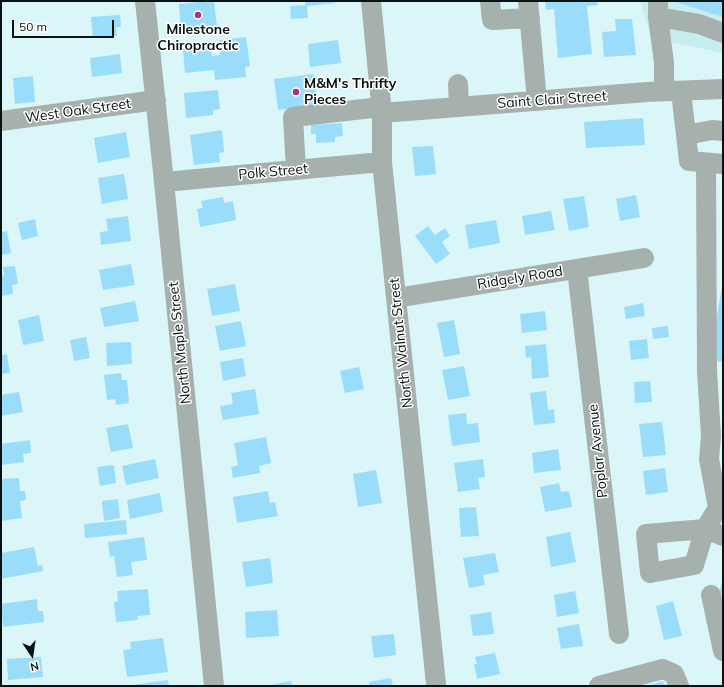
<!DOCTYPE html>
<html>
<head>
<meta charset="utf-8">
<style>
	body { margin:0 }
	#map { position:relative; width:724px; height:687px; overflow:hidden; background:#dbf6f8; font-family:Mulish,sans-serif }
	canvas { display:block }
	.frame { position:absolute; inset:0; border:2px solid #081212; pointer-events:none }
	.north { position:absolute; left:12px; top:635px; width:40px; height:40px; -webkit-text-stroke:3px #fff; paint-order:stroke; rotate:167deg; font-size:11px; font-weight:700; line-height:16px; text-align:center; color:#081212 }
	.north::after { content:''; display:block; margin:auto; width:14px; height:18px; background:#081212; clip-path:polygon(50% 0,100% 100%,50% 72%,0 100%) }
	.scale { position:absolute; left:12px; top:20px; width:102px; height:18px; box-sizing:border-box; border:2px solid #081212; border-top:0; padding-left:5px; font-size:12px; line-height:14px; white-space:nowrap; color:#081212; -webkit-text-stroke:3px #fff; paint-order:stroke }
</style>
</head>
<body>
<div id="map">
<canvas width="724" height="687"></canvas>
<div class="frame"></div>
<div class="north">N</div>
<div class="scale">50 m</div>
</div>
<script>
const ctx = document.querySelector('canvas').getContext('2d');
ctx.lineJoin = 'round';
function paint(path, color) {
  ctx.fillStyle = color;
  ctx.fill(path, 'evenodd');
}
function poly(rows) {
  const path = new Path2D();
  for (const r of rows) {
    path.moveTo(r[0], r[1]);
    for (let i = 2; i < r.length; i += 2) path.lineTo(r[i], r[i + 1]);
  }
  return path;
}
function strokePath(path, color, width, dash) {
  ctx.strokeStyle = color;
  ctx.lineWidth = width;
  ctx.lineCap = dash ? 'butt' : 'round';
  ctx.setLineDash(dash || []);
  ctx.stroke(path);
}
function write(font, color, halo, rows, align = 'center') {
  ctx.font = font + ' Mulish,sans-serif';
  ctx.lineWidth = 3;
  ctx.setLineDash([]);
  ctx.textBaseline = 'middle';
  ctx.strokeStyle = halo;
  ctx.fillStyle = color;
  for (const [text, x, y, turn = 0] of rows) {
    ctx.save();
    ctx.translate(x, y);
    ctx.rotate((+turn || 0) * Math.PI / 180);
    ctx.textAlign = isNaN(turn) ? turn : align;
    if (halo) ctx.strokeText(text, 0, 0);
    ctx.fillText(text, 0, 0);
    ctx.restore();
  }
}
paint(poly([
	[640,1,723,1,723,53,651,38]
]), '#c7edee');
paint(poly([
	[207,1,214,1,217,27,181,31,179,4],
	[305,1,335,1,335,3,307,6,308,18,291,19,290,6,305,5],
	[545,1,597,1,598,5,587,6,592,54,558,58,554,9,546,10],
	[673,1,723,1,723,17],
	[120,15,121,27,116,27,117,36,93,38,91,17],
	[615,19,632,19,636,55,604,57,602,32,616,31],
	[246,37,250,66,245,67,246,77,215,80,214,70,185,73,183,49,211,46,212,56,220,55,219,40],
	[338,40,341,63,310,67,308,44],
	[120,54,122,73,92,77,90,58],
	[314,74,318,105,278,110,274,79],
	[33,76,35,102,15,104,13,78],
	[218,90,220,109,213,110,213,115,186,118,184,93],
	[643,118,645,145,586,148,584,122],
	[342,123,343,136,335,137,335,142,316,143,316,134,311,134,311,125],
	[222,130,224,152,219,153,220,162,194,165,190,135],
	[126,132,130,157,98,163,94,138],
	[433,146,436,174,415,176,412,147],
	[124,174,128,199,102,204,98,178],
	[636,195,640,217,620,221,616,199],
	[584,196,589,227,569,231,563,199],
	[223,197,224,203,233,201,236,220,200,227,197,209,203,208,201,201],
	[551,211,555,230,525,235,522,216],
	[128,216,131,241,101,245,100,232,108,231,106,219],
	[35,219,38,236,22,240,18,223],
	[496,220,500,243,469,249,465,225],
	[428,226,435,235,445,228,450,236,442,242,450,254,436,264,415,236],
	[7,231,11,253,1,255,1,232],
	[131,264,135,285,103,290,99,270],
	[15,266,18,284,12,285,13,294,1,296,1,276,4,275,3,267],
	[235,284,240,311,212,316,207,289],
	[722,287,723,287,723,362,709,360],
	[135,301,139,321,104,327,100,308],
	[643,303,645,316,626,319,624,307],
	[545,311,547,330,522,333,520,314],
	[39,315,44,341,23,345,18,320],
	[454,320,460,354,444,357,437,323],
	[241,321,246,346,220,351,215,326],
	[668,326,669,337,653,339,652,328],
	[86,337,90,358,74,361,70,340],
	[647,339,649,358,631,360,629,341],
	[131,342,132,364,107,366,106,343],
	[546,344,549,377,532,379,531,357,526,358,525,346],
	[7,354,10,373,1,374,1,355],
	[243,358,246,376,223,381,220,362],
	[464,366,470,396,448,400,442,370],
	[359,367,364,389,345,393,340,371],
	[121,373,122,380,127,380,129,403,116,405,115,399,107,400,104,375],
	[650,381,652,402,635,403,634,382],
	[255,389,259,414,223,420,220,406,233,404,231,393],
	[546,391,548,410,554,409,555,423,534,425,530,393],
	[19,392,23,412,1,416,1,395],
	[466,413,467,424,478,423,480,442,452,446,448,415],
	[662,422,666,455,643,457,639,424],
	[128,424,133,448,111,452,106,428],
	[266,437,271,463,259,466,260,473,233,478,231,467,238,465,234,443],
	[30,440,31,453,23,454,24,462,1,465,1,444],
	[558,449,561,470,534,473,532,453],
	[155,459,159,478,126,485,122,466],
	[483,459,485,477,478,478,480,489,458,492,454,463],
	[114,465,116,483,100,486,97,467],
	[665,468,668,492,646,495,643,471],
	[376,470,382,503,358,507,353,474],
	[19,478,20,491,25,491,26,500,20,501,22,518,1,521,1,479],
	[559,483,561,492,569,491,572,507,545,512,540,487],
	[268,491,270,503,275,502,278,516,237,523,233,497],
	[160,493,163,512,130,519,127,500],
	[118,499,120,518,104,521,102,501],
	[476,507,479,536,461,537,459,508],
	[126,520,127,534,85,538,84,524],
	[570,532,576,562,551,567,546,537],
	[144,537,147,560,131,562,133,575,117,577,114,556,110,557,108,542],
	[34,547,38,566,42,565,43,571,1,579,1,553],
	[495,553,499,572,483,575,485,585,469,588,463,558],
	[270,558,273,583,246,587,242,562],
	[723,579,723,594,719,592],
	[148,589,150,615,137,616,138,620,116,622,114,602,118,602,117,591],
	[575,591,579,613,557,617,554,595],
	[37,599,38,611,43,611,44,622,3,627,1,604],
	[673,601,682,636,664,640,656,606],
	[277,610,279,636,246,638,245,612],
	[491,612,494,634,473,636,470,615],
	[579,624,583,646,561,649,557,628],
	[394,634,396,655,374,658,371,636],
	[163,638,168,672,127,677,123,650,131,649,130,642],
	[495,653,500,674,477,679,474,664,477,664,475,657],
	[41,657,43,677,8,680,7,659],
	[391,678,393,686,369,686,369,682],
	[168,680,169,686,132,686,132,685],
	[291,681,292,686,271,686,271,685],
	[663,681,664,685,668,684,668,686,647,686]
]), '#9addfb');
strokePath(poly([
	[145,1,164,182,214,686],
	[371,1,382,113,382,162,436,684],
	[490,1,492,20,530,18],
	[528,1,537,101],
	[658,1,658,17,664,63,664,91],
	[658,17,699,24,723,33],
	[458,84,459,107],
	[681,91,689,161,723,164],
	[382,113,647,92,723,89],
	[1,121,156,100],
	[686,135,712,130,723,131],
	[706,163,707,371,711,436,709,459,718,508,705,529,694,565,650,573,646,534,705,529,723,536],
	[296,170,293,117,381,107],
	[164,182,382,162],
	[577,269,619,634],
	[396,298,644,258],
	[711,595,723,651],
	[599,686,663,669,674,674,679,686]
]), '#a6b1ad', 20);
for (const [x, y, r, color] of [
	[198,15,4,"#a6348f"],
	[296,92,4,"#a6348f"]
]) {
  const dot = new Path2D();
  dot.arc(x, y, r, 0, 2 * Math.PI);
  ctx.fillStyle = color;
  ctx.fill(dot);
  strokePath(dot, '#fff', 1.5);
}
write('bold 14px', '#081212', '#fff', [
	["Milestone",198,30],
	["Chiropractic",198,46],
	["M&M's Thrifty",304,84,"left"],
	["Pieces",304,100,"left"]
]);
write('14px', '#081212', '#fff', [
	["Saint Clair Street",552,100,-4],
	["West Oak Street",78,111,-8],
	["Polk Street",273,172,-5],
	["Ridgely Road",520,278,-9],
	["North Maple Street",180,343,-96],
	["North Walnut Street",401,343,-96],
	["Poplar Avenue",598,451,-96]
]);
</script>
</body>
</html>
